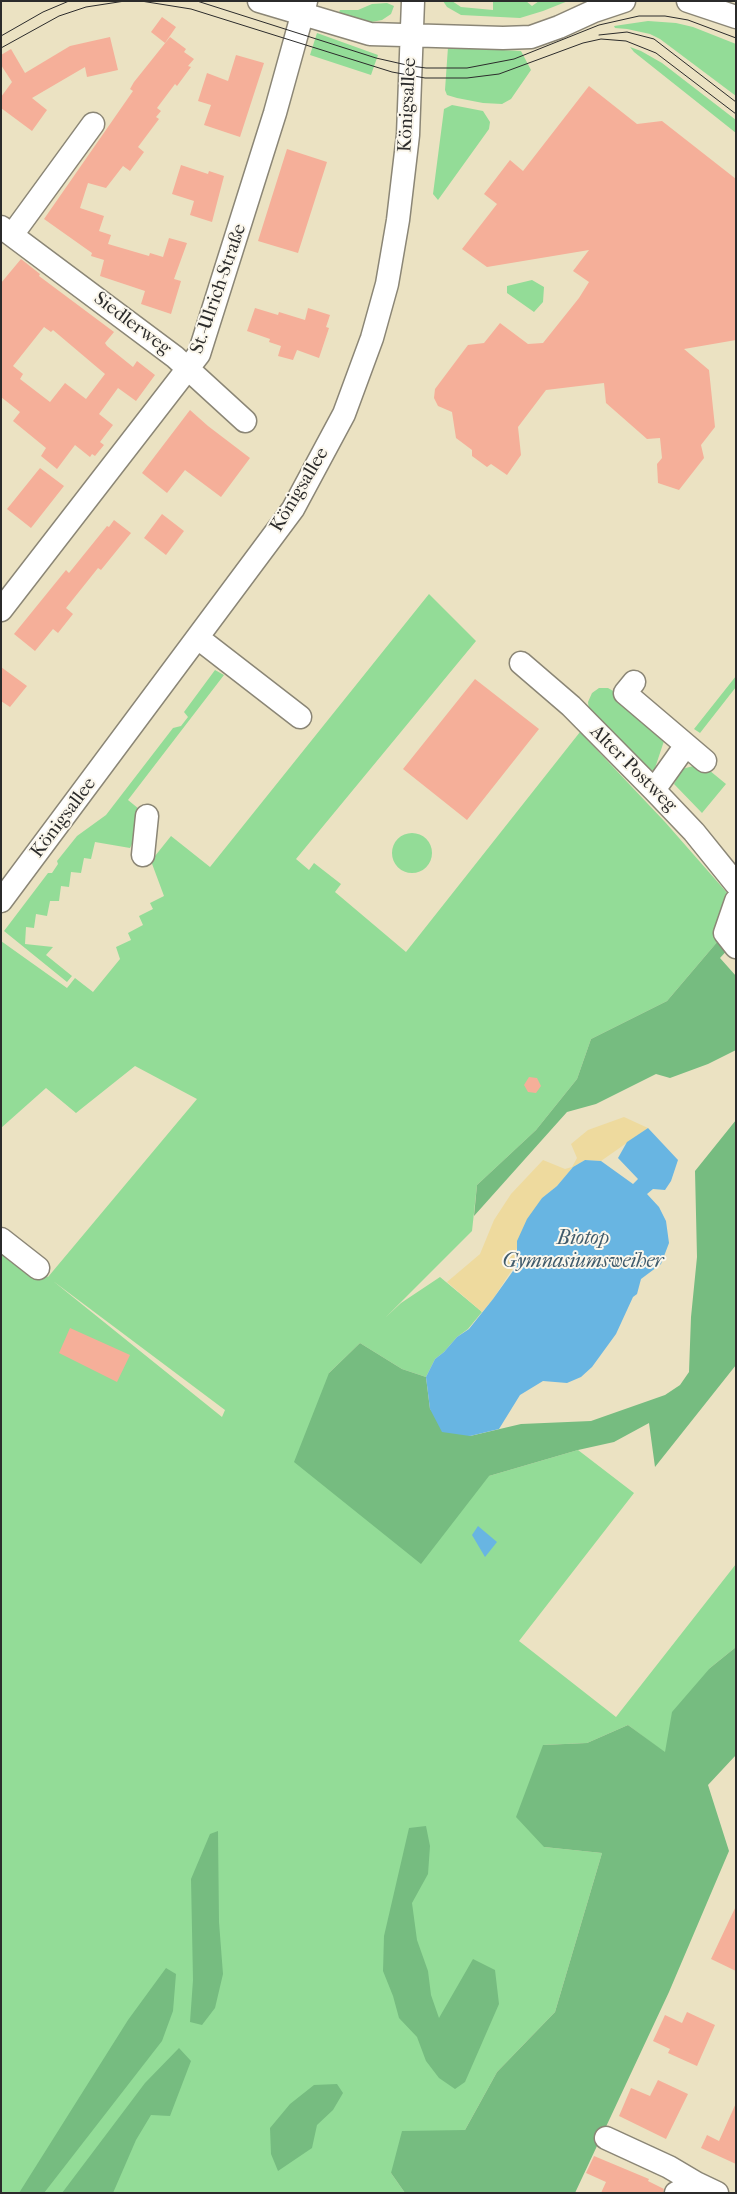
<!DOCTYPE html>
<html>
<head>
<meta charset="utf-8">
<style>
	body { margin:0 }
	#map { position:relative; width:737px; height:2194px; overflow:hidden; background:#ebe2c2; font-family:"IM FELL French Canon",serif }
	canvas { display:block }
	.frame { position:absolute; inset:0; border:2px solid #2b2b2b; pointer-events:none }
</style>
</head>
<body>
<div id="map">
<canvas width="737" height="2194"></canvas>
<div class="frame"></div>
</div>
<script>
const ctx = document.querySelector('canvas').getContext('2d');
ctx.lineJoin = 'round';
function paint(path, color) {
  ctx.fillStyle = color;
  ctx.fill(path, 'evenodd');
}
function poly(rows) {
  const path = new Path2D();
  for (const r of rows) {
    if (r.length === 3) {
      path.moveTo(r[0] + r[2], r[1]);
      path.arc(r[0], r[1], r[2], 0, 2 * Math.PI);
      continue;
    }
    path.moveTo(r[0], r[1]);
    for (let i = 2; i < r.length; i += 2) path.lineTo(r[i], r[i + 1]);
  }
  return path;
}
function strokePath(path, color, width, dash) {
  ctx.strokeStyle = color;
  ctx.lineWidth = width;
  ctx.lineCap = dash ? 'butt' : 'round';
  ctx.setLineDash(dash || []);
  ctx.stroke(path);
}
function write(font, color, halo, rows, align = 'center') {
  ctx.font = font + ' "IM FELL French Canon",serif';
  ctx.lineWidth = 4;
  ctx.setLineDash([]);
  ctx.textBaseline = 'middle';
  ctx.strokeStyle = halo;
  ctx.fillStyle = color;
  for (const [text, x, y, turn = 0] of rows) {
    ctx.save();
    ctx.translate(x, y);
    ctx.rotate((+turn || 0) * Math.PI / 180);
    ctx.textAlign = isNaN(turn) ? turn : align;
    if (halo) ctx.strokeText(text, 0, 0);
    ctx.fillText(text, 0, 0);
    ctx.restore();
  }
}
paint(poly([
	[443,1,452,1,461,7,493,10,493,1,526,1,532,6,539,1,568,1,543,11,520,18,461,15,447,7],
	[387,3,394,6,391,14,382,20,366,23,337,17,340,10,358,10,372,4],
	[648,21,676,23,693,27,736,44,736,96,660,39,650,34,627,29,615,28,614,26],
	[317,33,378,55,371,75,310,55],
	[448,47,521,51,531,70,511,99,502,104,483,103,457,98,447,95,445,90],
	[630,47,641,51,662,63,736,120,736,133,634,52],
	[452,105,483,111,490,122,489,129,438,200,433,194,443,117,444,109],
	[532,280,544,287,543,302,534,312,507,293,507,286],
	[429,594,476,641,296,859,309,870,314,863,341,884,335,892,406,952,580,732,665,822,736,903,718,941,667,1001,591,1039,577,1079,536,1130,477,1185,472,1231,386,1317,401,1303,440,1277,482,1312,468,1329,457,1337,444,1352,435,1359,426,1377,402,1369,360,1343,329,1373,489,1476,578,1450,634,1493,519,1641,616,1717,736,1564,736,1647,710,1668,665,1753,628,1725,587,1743,543,1745,544,1847,602,1853,555,2012,497,2072,465,2130,391,2173,405,2193,1,2193,1,1239,48,1277,197,1099,135,1066,76,1113,46,1088,1,1128,1,941,67,988,75,978,93,992,120,959,116,947,131,940,128,933,143,925,139,916,153,909,150,903,164,896,151,861,171,836,210,867],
	[53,1281,225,1410,222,1417],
	[215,670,224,675,128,800,139,809,136,817,134,840,130,848,95,842,91,859,84,858,81,873,71,872,69,887,61,886,59,901,50,901,47,916,36,914,34,928,26,927,25,944,53,947,46,955,72,976,67,982,4,931,48,873,52,873,58,864,57,861,77,836,106,815,173,728,181,726,188,717,184,712],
	[736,676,736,687,700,733,694,729],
	[599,688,608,688,620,695,664,741,654,771,643,767,589,710,588,702,592,693],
	[697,765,704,766,726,784,702,813,674,784,682,769],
	[412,853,20]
]), '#93dc97');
paint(poly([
	[718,941,731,946,720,958,736,976,736,1050,708,1064,670,1078,656,1074,596,1104,567,1112,474,1216,477,1185,536,1130,577,1079,591,1039,667,1001],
	[736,1120,736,1365,655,1467,649,1423,614,1442,578,1450,489,1476,421,1564,294,1462,329,1373,360,1343,402,1369,426,1377,430,1409,470,1436,521,1424,591,1421,665,1395,680,1385,689,1372,691,1317,697,1257,695,1171],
	[736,1647,736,1755,708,1785,729,1851,669,1992,575,2193,405,2193,391,2173,402,2131,465,2130,497,2072,555,2012,602,1853,544,1847,516,1817,543,1745,587,1743,628,1725,665,1752,672,1712,710,1668],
	[426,1826,430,1846,428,1874,412,1903,417,1940,428,1971,431,1995,439,2018,473,1959,495,1970,499,2004,465,2082,455,2089,439,2078,426,2061,417,2037,399,2018,393,1996,383,1971,384,1936,409,1828],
	[218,1831,219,1922,223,1974,215,2008,202,2025,190,2022,193,1980,191,1879,210,1834],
	[166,1968,176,1974,173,2011,162,2041,44,2193,19,2193,128,2020],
	[179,2048,191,2061,170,2116,151,2115,136,2140,113,2193,62,2193,145,2083],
	[337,2084,343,2093,333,2110,317,2125,312,2148,278,2171,271,2154,270,2128,290,2104,314,2085]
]), '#76bc80');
paint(poly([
	[624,1117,648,1128,601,1161,585,1160,573,1167,557,1186,542,1198,516,1250,517,1262,493,1299,482,1312,447,1282,480,1254,494,1220,511,1194,543,1160,565,1169,572,1167,577,1158,571,1144,588,1130]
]), '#eeda9e');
paint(poly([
	[648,1128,678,1160,671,1181,665,1190,653,1189,647,1194,659,1207,666,1221,669,1243,661,1264,641,1279,637,1294,633,1297,616,1334,592,1367,581,1377,567,1383,543,1381,520,1395,499,1429,470,1436,442,1432,430,1409,426,1377,435,1359,444,1352,457,1337,469,1329,493,1299,513,1271,517,1262,517,1241,527,1219,542,1198,557,1186,573,1167,585,1160,601,1161,633,1184,638,1179,618,1158,627,1142],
	[478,1526,497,1542,485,1557,472,1535]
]), '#68b5e2');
paint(poly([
	[162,17,176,27,165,43,151,32],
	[110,37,118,70,87,77,85,67,32,98,47,110,32,131,1,108,1,97,12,82,1,65,1,55,11,49,25,73,70,46],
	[170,37,186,49,184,52,194,59,188,66,191,67,177,86,175,84,157,108,161,111,156,117,159,119,138,147,144,152,130,171,123,166,106,188,88,183,80,208,104,216,99,231,111,235,108,244,149,256,150,253,163,257,169,238,187,243,174,279,181,281,171,314,141,304,145,291,100,276,104,260,91,256,92,253,44,219,133,91,130,89,134,82],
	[236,55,264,63,240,137,204,125,211,105,198,101,207,73,228,81],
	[589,86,637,124,662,121,736,179,736,340,684,349,709,370,715,427,701,445,704,458,679,490,658,483,657,464,662,458,660,438,647,439,606,403,604,383,546,390,518,427,521,455,507,475,491,464,487,467,472,456,472,450,456,438,452,412,438,406,434,398,435,389,468,345,484,343,500,323,528,344,543,343,579,298,589,282,573,271,589,250,487,267,462,249,497,204,484,194,510,160,523,171],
	[287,149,327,162,298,253,258,241],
	[181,165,208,174,209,171,224,176,212,222,190,215,194,201,172,194],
	[21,259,40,274,39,276,114,332,105,343,107,346,133,367,137,361,155,375,136,401,118,388,99,414,113,425,100,442,104,445,95,456,92,454,90,457,75,445,57,469,41,456,46,448,13,421,20,412,1,397,1,283],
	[44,327,51,332,53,330,105,374,86,399,65,383,50,402,20,379,23,374,13,366],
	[255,308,278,315,279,312,305,320,308,308,330,315,326,327,329,328,319,358,297,350,293,360,278,356,281,346,269,342,270,339,247,331],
	[190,410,208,426,250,458,221,497,185,470,167,493,142,473],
	[40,468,64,486,31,528,7,509],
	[162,514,184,531,166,555,144,538],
	[114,520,131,533,101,570,98,568,66,608,73,614,58,633,53,629,35,651,14,634,66,570,69,573,107,526,109,527],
	[1,667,27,686,10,707,1,701],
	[475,679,539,729,467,820,403,769],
	[529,1077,537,1078,541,1086,536,1093,528,1092,524,1085],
	[70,1328,130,1355,117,1382,59,1353],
	[736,1906,736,1971,711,1959],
	[687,2012,715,2025,697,2066,668,2053,670,2049,653,2041,665,2015,682,2023],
	[658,2080,688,2094,666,2139,619,2116,631,2088,650,2096],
	[736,2103,736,2164,701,2148,707,2135,719,2141],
	[594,2156,649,2179,648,2181,664,2189,663,2193,601,2193,606,2182,586,2173]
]), '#f5af99');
const minor = poly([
	[259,1,370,34,503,38,531,37,559,27,594,11,624,1],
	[688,1,736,17],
	[1,227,175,357,245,421],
	[12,235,93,124],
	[1,610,199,354,275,113,306,1],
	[198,638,300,717],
	[521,663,571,706,654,790,694,832,736,884],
	[634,682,625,693,705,761],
	[654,790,686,745],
	[143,855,147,816],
	[1,901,293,509,344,414,372,338,387,284,398,220,408,135,413,1],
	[736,901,725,933,736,947],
	[1,1239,38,1268],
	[606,2138,669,2167,696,2183],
	[676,2193,696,2183,717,2193]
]);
strokePath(minor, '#8b8676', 25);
strokePath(minor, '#fff', 22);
strokePath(poly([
	[141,1,191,9,392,72,425,78,467,78,499,74,583,43,601,39,626,41,656,53,736,114],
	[197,1,376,58,411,66,426,68,467,68,514,59,599,25,639,16,665,16,688,20,736,38],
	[599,35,627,32,654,39,736,102],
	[1,36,43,12,69,1],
	[1,48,59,16,86,7,125,1]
]), '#2b2b2b', 1);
write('19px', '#2b2b2b', '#fbf7ec', [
	["Königsallee",408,105,-87],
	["St.-Ulrich-Straße",219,289,-71],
	["Siedlerweg",132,324,37],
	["Königsallee",300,490,-59],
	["Alter Postweg",633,769,45],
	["Königsallee",64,818,-53]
]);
write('italic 20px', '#405b6b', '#fbf7ec', [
	["Biotop",583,1239],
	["Gymnasiumsweiher",583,1262]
]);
</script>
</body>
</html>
